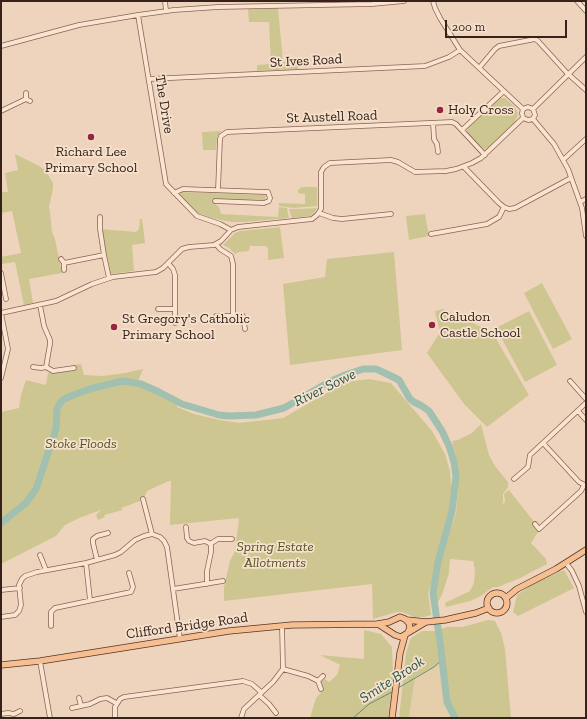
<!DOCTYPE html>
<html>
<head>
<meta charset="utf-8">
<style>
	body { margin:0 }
	#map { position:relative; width:587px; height:719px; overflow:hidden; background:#efd4bd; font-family:"Zilla Slab",serif }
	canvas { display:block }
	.frame { position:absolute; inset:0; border:2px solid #36221b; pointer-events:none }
	.scale { position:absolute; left:445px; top:20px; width:122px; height:18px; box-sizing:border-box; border:2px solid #36221b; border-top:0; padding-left:5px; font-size:12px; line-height:14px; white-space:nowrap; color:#36221b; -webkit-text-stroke:3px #f6e1cd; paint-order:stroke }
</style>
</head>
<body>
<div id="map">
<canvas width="587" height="719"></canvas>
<div class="frame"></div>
<div class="scale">200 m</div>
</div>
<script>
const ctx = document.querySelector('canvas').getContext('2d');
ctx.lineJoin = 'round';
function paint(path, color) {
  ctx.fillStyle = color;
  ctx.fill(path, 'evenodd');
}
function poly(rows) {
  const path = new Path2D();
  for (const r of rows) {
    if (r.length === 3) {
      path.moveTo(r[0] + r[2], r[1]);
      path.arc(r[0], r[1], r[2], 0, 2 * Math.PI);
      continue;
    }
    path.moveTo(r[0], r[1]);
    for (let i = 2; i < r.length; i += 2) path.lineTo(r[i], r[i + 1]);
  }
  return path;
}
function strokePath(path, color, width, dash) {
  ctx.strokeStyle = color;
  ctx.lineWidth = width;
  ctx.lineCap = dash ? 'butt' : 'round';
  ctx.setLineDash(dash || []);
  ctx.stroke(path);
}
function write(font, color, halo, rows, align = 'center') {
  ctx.font = font + ' "Zilla Slab",serif';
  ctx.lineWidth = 3.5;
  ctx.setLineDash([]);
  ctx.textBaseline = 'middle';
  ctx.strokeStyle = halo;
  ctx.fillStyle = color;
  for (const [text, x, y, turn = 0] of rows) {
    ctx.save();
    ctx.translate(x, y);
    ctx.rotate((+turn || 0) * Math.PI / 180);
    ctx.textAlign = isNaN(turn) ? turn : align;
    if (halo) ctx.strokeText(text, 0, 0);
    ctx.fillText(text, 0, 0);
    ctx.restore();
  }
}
paint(poly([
	[442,660,447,702,453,718,409,718,415,677,434,667]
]), '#e5ceaa');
paint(poly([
	[278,8,283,62,298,61,298,69,257,71,257,65,271,64,269,22,249,22,248,9],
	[499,98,505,98,515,107,518,113,516,120,515,123,499,139,487,149,484,149,468,134,467,130,471,125],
	[221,131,217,137,216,150,203,150,202,132],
	[15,154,39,166,45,170,53,183,53,189,49,207,50,212,52,232,55,239,62,273,29,279,33,303,24,305,15,262,1,264,1,257,21,253,12,211,1,213,1,192,8,192,5,173,18,170],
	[302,187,317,187,317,206,294,208,279,206,279,203,305,204,305,194,298,193,298,190],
	[181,192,265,195,266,196,265,200,212,199,212,200,214,201,214,203,219,207,221,214,278,217,279,207,287,208,289,218,244,222,232,222,221,220,209,217,198,213,180,195],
	[317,208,315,212,310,216,292,218,289,209,299,209],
	[425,214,429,236,409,240,406,216],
	[140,219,142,219,143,226,145,243,132,245,134,271,111,274,109,272,101,229,136,232,139,229],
	[280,227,284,258,268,260,268,249,266,246,250,246,249,251,239,252,235,254,229,248,223,245,235,233,240,231],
	[394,252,402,350,290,365,283,284,325,277,327,259],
	[542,283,572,339,553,349,524,293],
	[443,309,492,332,529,395,487,427,464,404,427,353,440,332,435,311],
	[529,311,557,365,525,382,496,328],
	[81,364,84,375,103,376,125,373,143,369,136,386,153,391,177,403,177,407,194,414,220,420,239,423,283,418,346,382,369,379,391,383,432,431,445,454,450,471,452,496,449,512,445,531,434,567,433,579,428,593,431,615,424,617,414,617,402,612,397,612,373,619,372,584,224,601,224,587,230,561,235,551,239,518,170,525,171,481,169,481,147,491,143,500,121,508,123,510,104,515,105,517,98,520,96,515,101,510,79,518,65,525,56,536,1,564,1,412,19,408,21,395,26,380,46,385,48,373,73,370,73,365],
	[481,424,489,455,495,466,508,482,508,487,503,494,503,501,502,504,505,502,504,494,509,490,535,523,533,526,538,532,531,543,546,559,547,564,520,578,498,587,493,587,481,596,470,601,446,607,445,603,470,591,474,583,475,570,473,561,450,559,449,573,442,595,438,602,436,600,435,589,441,558,456,513,458,488,458,466,452,441,458,440,472,433],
	[564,570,574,588,518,616,513,612,517,595,533,584],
	[488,620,495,621,501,633,505,649,511,718,453,718,447,702,442,661,434,667,415,677,409,718,399,718,406,653,411,638,422,631,435,631,447,627,462,627],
	[364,630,381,634,392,647,393,677,388,718,310,718,316,698,323,690,321,682,325,679,329,682,337,675,340,665,320,655,364,659]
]), '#cdc691');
strokePath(poly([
	[398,688,434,667,442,660],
	[353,718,369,704,392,692]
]), '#688e7c', 1);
strokePath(poly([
	[1,523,26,503,36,489,56,429,57,409,60,403,64,399,76,394,93,388,123,381,141,384,159,392,182,404,219,415,229,416,256,415,284,408,329,382,345,375,363,369,376,369,389,375,399,380,410,399,414,402,422,406,429,411,442,431,449,446,454,462,456,476,452,511,438,562,433,593,440,642,447,702,455,718]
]), '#a1c0b0', 7);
const minor = poly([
	[165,1,166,11],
	[433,1,435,8,440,18,460,50,523,109],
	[577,1,586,11],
	[138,15,166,184,197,216,220,224,231,230],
	[1,46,79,25,138,15,174,10,218,7,372,4,404,1],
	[479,68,495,49,499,46,535,39,538,41,567,73,586,90],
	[149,79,425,66,449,57,460,50],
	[26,93,26,99,30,101],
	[523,109,522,113,523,118,528,120,533,119],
	[523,109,528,107,533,109,535,115,533,119],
	[533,109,586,57],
	[1,111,26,99],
	[533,119,554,144,568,169,582,208,586,236],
	[433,123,434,139,437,144,438,152],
	[462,130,504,91],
	[563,160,586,139],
	[464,167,499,203,504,207,509,209,515,208,571,178],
	[218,190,220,139,221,136,227,132,452,122,456,124,485,155],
	[174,193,183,189,265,192,268,192,270,198,269,201,264,203,215,201],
	[580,202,586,199],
	[319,213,333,218,342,219,391,214],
	[100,217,100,229,104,255],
	[431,234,487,224,499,217,504,207],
	[216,244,220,249,231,256,233,264,233,316,216,316],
	[61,259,64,263,64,270],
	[64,263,104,255,109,278],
	[1,273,6,299],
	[158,309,175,309,175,275,173,269,168,263],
	[175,309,175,323],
	[233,316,243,316,245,329],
	[33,367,41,368,46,367,50,344,50,340,44,326,40,305],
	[46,367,53,371,74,368],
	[1,378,8,349,1,313,56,301,92,284,113,277,156,272,163,268,182,249,189,247,214,245,221,241,231,230,238,227,312,219,317,215,321,209,321,172,324,167,330,163,391,160,398,162,415,172,446,171,456,169,472,163,481,158,523,118],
	[570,381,586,399],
	[578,411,586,420],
	[543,443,579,482,585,485],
	[514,479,528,467,530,455,586,403],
	[143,499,152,534],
	[535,524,539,529,581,491,584,485],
	[186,527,187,538,189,541,194,543,205,541,209,543,211,545,211,552,207,571,207,584],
	[210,544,218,539,232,539],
	[40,555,46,570],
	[97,560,93,543,93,539,97,536,108,533],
	[86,563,90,600],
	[566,563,572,571,579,586,586,612],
	[173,589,223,581],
	[1,590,20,588],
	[1,617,15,615,19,611,21,605,19,585,22,579,25,576,37,572,86,563,115,555,121,552,135,540,144,536,152,534,160,537,164,541,167,547,180,639],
	[51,626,51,612,55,608,131,592,133,587,129,573],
	[40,661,50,718],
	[283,669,308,676,318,681,321,689],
	[318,681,323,676],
	[259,695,269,704,276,713],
	[79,698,81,706],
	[72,708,90,704,100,699,107,698,116,703],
	[1,714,8,713,14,714,20,711],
	[115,718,115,707,120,699,124,697,243,681,252,684,261,692],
	[241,718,244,709,273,682,283,669,282,626]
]);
const major = poly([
	[497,603,10],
	[506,598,517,589,556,569,586,550],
	[407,620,426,622,445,620,476,613,489,608],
	[378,624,395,635,401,637,426,622],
	[1,665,40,661,229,631,292,625,378,624,389,622,400,617,405,619,409,623,410,628,408,632],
	[392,718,400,653,405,635]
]);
strokePath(minor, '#876456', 5.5);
strokePath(major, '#54342a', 7);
strokePath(minor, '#fae4d0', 4);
strokePath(major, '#f5bf92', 5.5);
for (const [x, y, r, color] of [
	[440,110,4,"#982440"],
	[91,137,4,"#982440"],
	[432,325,4,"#982440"],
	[114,327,4,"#982440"]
]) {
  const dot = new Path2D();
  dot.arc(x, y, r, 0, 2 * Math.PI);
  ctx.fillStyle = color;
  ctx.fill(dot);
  strokePath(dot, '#f6e1cd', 1.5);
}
write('14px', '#36221b', '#f6e1cd', [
	["St Ives Road",306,61,-3],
	["The Drive",164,104,81],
	["St Austell Road",332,117,-2],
	["Clifford Bridge Road",187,626,-8]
]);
write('14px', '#36221b', '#f6e1cd', [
	["Holy Cross",448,110],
	["Richard Lee",91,152,"center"],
	["Primary School",91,168,"center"],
	["Caludon",440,317],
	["Castle School",440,333],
	["St Gregory's Catholic",122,319],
	["Primary School",122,335]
], 'left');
write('italic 14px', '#525321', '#f6e1cd', [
	["Stoke Floods",81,444],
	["Spring Estate",275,547],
	["Allotments",275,563]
]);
write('italic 15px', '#295649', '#f6e1cd', [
	["River Sowe",325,388,-26],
	["Smite Brook",392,680,-33]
]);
</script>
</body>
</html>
